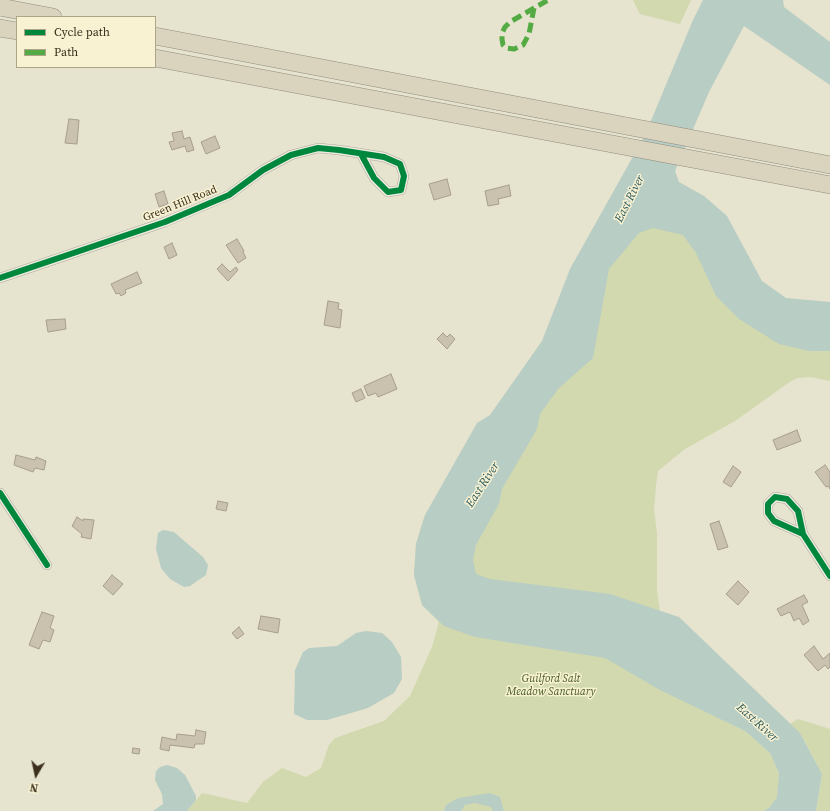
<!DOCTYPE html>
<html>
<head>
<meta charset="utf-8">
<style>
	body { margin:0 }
	#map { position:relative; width:830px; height:811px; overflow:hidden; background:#e6e3ce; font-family:"Source Serif 4",serif }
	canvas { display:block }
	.legend { position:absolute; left:16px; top:16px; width:140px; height:52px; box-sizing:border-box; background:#f8f2d3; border:1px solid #ada48a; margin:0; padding:5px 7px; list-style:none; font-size:12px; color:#3c301d }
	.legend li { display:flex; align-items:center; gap:8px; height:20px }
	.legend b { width:20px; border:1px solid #ada48a }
	.north { position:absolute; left:16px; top:755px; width:40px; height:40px; -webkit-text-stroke:3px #f8f2d3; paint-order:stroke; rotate:189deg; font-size:11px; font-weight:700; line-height:16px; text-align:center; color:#3c301d }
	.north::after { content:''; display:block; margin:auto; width:14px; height:18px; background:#3c301d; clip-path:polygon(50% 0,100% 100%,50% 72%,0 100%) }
</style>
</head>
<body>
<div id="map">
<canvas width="830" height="811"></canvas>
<ul class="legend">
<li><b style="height:5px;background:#00873e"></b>Cycle path</li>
<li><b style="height:5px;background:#55ab43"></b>Path</li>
</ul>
<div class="north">N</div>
</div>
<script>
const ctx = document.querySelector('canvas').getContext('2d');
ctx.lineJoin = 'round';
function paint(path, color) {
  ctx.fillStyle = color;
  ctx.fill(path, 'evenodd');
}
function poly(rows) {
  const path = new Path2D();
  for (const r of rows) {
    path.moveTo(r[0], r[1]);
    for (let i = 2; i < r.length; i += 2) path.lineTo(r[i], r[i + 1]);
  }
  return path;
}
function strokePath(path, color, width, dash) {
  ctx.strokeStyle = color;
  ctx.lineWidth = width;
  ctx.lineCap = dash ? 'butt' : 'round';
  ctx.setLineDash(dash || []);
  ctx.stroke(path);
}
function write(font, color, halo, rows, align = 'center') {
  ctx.font = font + ' "Source Serif 4",serif';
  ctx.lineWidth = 3;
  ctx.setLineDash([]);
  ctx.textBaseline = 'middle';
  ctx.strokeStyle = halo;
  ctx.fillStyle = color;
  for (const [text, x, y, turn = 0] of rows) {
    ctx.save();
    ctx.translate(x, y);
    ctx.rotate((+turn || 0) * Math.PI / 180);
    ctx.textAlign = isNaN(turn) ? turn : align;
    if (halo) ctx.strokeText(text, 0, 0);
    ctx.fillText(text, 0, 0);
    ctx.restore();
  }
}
paint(poly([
	[633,0,691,0,680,24,640,14],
	[631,193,741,279,830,318,830,381,811,377,798,378,791,381,735,421,685,449,658,471,656,485,654,510,657,533,657,591,661,619,684,701,745,731,770,753,779,773,777,797,769,808,763,811,187,811,202,793,247,803,263,782,282,768,306,777,321,768,329,745,335,738,384,721,410,696,432,647,439,622,422,605,414,575,416,544,425,515,536,380],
	[798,719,830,729,830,811,816,811,822,774,800,733,790,724]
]), '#d2d9af');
paint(poly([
	[703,0,783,0,784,7,830,42,830,85,744,26,709,92,675,171,679,182,704,196,727,216,762,281,786,298,830,302,830,351,809,351,779,344,739,319,716,296,696,253,683,235,653,228,639,233,609,269,593,358,558,389,540,414,537,429,502,489,499,504,476,545,473,560,476,574,490,579,610,594,679,617,800,733,822,774,816,811,763,811,769,808,777,797,779,773,770,753,745,731,660,690,605,658,475,637,444,626,422,605,414,575,416,544,425,515,477,423,490,415,542,341,570,269,645,135,693,20],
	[163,530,174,532,203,557,208,565,206,575,190,586,184,587,170,579,161,568,156,549,158,533],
	[366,631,382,633,392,642,401,657,402,679,394,693,368,708,327,720,307,720,294,714,295,670,303,652,309,648,337,646,356,633],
	[167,765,177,768,185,775,196,796,196,800,187,811,153,811,163,804,162,794,155,780,156,771,160,767],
	[490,793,500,797,504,811,493,811,491,807,475,803,465,805,461,811,444,811,446,805,458,798]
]), '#b8cdc4');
const building = poly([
	[69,119,79,120,77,144,65,143,69,119],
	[182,131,184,139,190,137,194,150,187,152,185,146,172,150,169,142,174,141,172,133,182,131],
	[215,136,220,148,206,154,201,142,215,136],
	[447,179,451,195,434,200,429,184,447,179],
	[509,185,511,196,498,199,499,204,488,206,485,191,509,185],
	[164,191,168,204,159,207,155,194,164,191],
	[237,239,244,251,243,252,246,258,238,263,226,245,237,239],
	[172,243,177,255,169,259,164,247,172,243],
	[222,264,230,272,236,267,238,270,228,281,217,269,222,264],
	[137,272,142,283,125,290,126,293,121,296,119,293,116,294,111,284,137,272],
	[328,301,339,303,338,309,342,310,340,328,324,325,328,301],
	[65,319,66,329,48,332,46,320,65,319],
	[443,333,447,337,450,334,455,339,447,349,437,339,443,333],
	[391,374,397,389,378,397,376,393,368,396,364,386,391,374],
	[361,389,365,398,356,402,352,393,361,389],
	[797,430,801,441,777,450,773,440,797,430],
	[16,455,35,460,36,457,46,461,44,470,35,468,33,472,14,465,16,455],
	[825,465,830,472,830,489,828,486,826,487,815,472,825,465],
	[733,466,741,472,731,487,723,482,733,466],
	[218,501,228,503,226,511,216,509,218,501],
	[77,517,83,521,83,519,94,520,91,539,81,537,82,534,72,526,77,517],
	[719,521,728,547,718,550,710,524,719,521],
	[112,575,123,584,113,595,103,586,112,575],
	[738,581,749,592,738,605,726,594,738,581],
	[804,595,808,602,802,605,809,621,803,625,799,618,794,621,790,612,781,616,777,609,804,595],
	[42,612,54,616,50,628,54,630,50,642,43,640,39,649,29,645,42,612],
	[261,616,280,619,278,633,258,629,261,616],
	[239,627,244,634,237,639,232,633,239,627],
	[814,646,823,659,830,653,830,667,828,669,825,665,818,671,804,655,814,646],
	[196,730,206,732,204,744,195,744,194,748,170,745,169,751,160,749,162,737,176,740,177,734,195,736,196,730],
	[133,748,140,749,139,754,132,753,133,748]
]);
paint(building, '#cac1ae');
strokePath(building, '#a79e8d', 1);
const minor = poly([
	[0,278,165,222,229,195,263,170,291,155,318,148,339,150,384,157,400,164,404,176,401,190,388,192,374,178,361,154],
	[0,493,47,565],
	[803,534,774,521,768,513,768,504,775,497,787,499,798,511,803,534,830,576]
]);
const motorway = poly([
	[0,7,53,17],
	[0,28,17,31],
	[155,36,830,165],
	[155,58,830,185]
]);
strokePath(minor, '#aca696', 10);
strokePath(motorway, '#918c7e', 18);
strokePath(minor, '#eeece0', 9);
strokePath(motorway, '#dad3be', 17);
strokePath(poly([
	[534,8,529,34,523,45,514,49,506,48,503,45,502,39,502,33,505,27,510,22,548,0]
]), '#55ab43', 5, [10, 5]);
strokePath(poly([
	[0,278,165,222,229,195,263,170,291,155,318,148,339,150,384,157,400,164,404,176,401,190,388,192,374,178,361,154],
	[0,493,47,565],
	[803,534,774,521,768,513,768,504,775,497,787,499,798,511,803,534,830,576]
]), '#00873e', 6);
write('11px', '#3c301d', '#f8f2d3', [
	["Green Hill Road",180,204,-22]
]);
write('italic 11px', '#445a22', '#f8f2d3', [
	["Guilford Salt",551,679],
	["Meadow Sanctuary",551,692]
]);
write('italic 12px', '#2b595c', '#f8f2d3', [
	["East River",630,199,-63],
	["East River",483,485,-57],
	["East River",757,723,42]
]);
</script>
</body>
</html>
